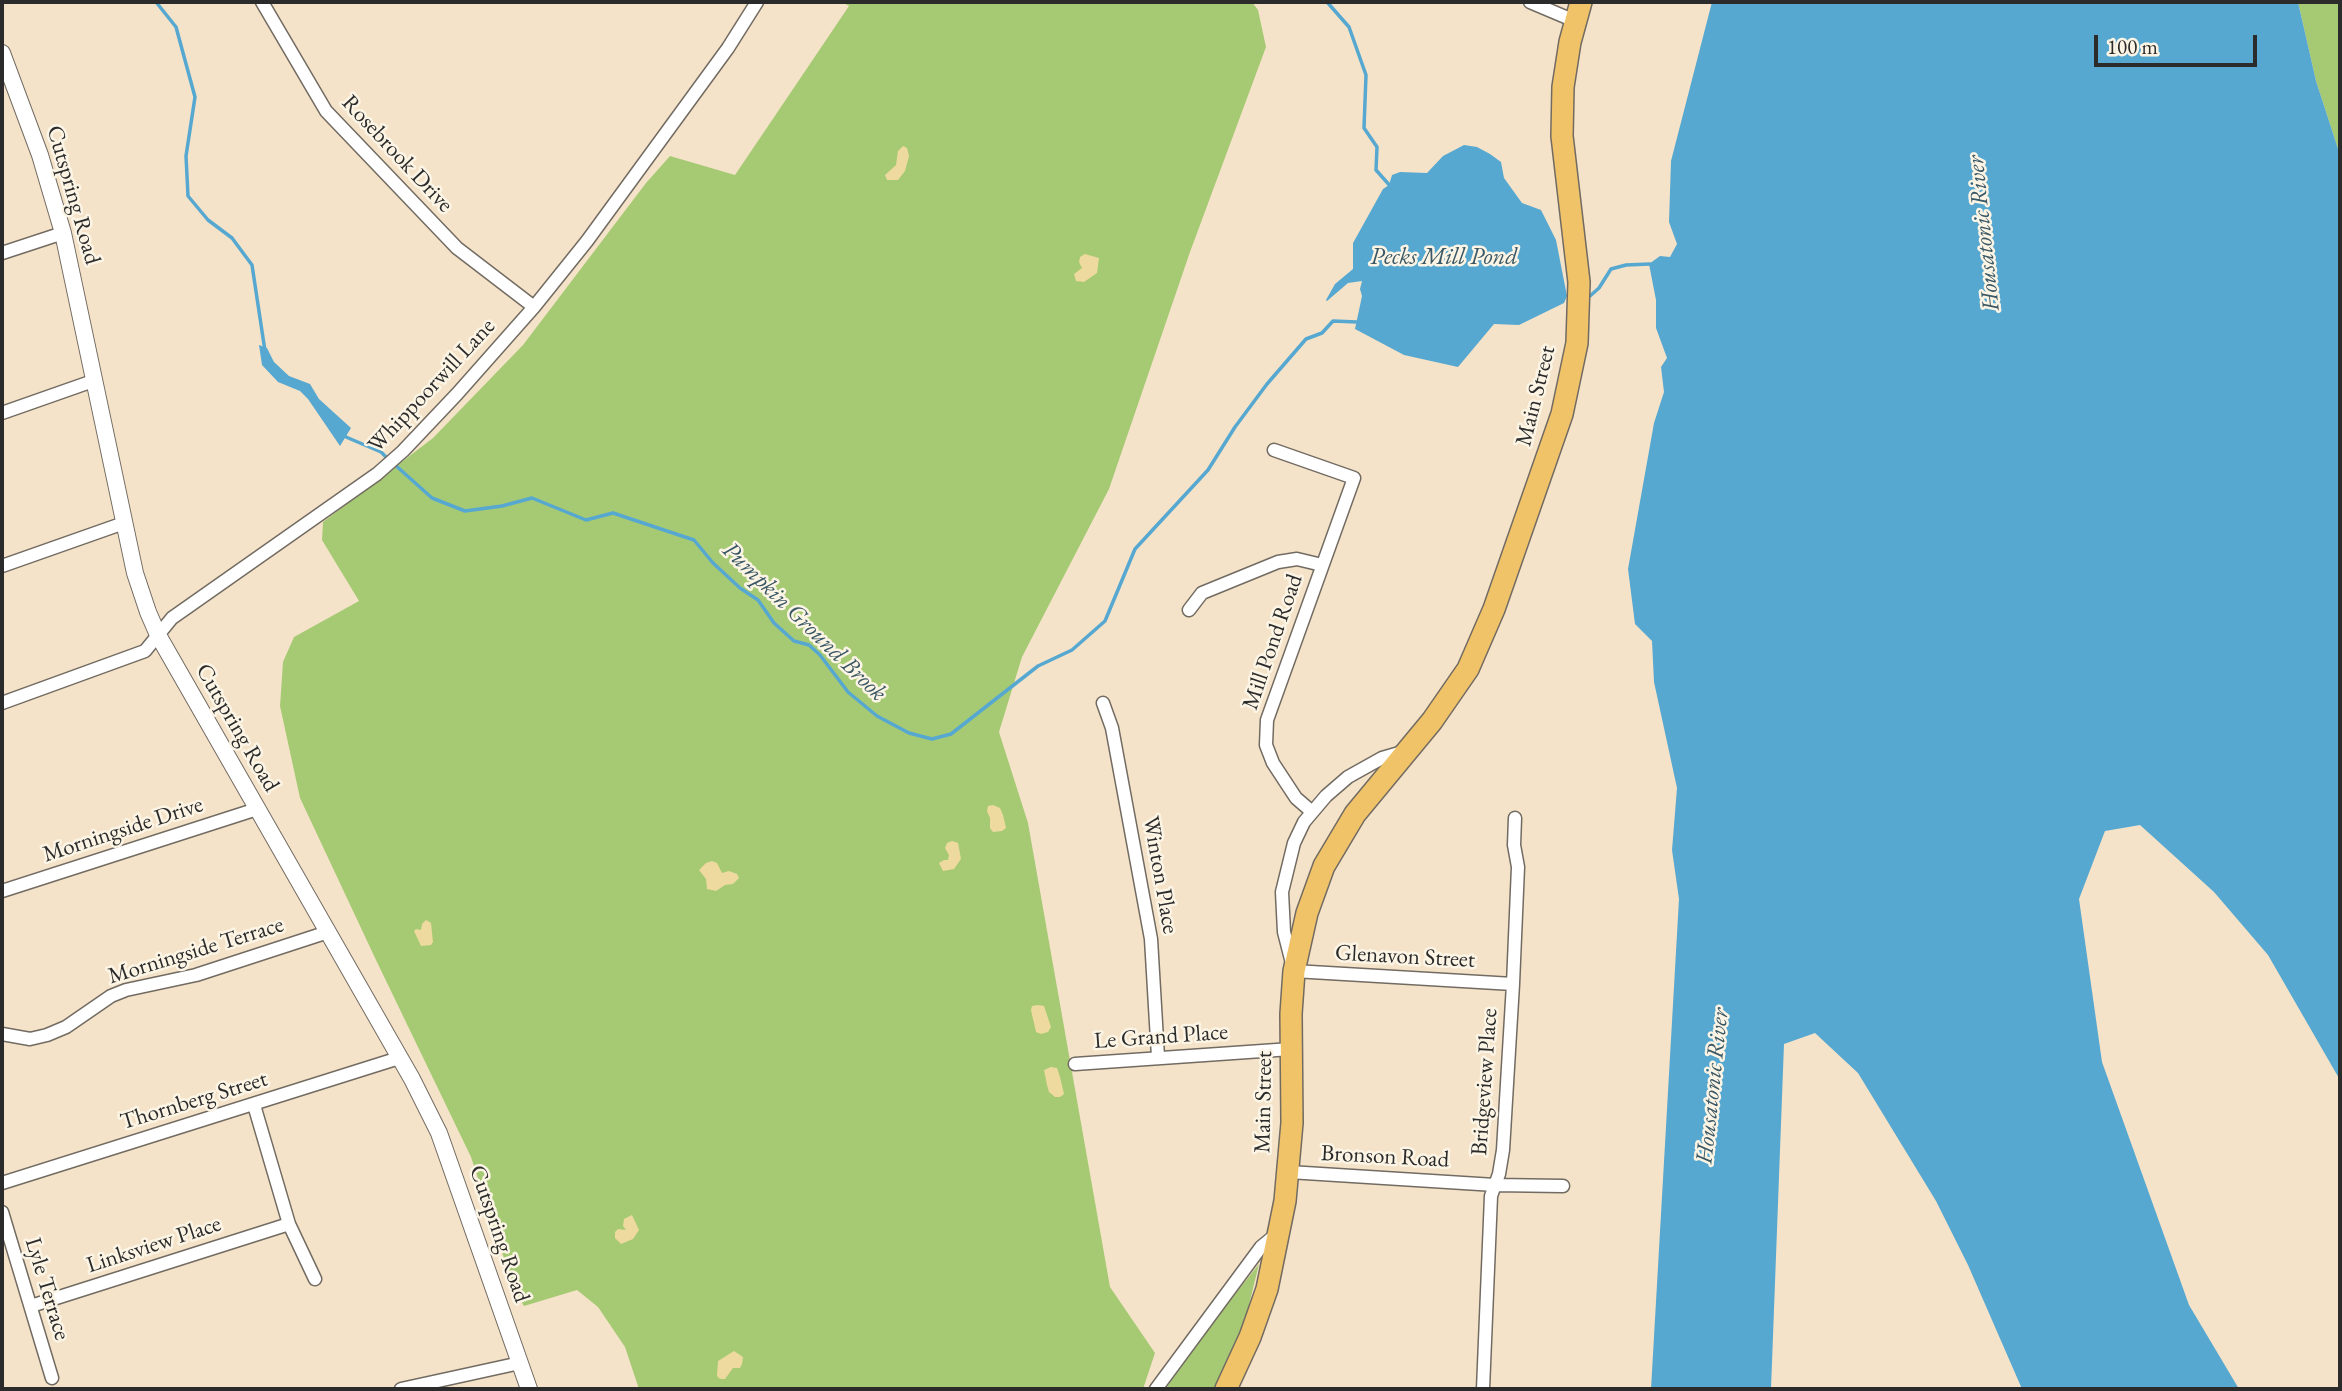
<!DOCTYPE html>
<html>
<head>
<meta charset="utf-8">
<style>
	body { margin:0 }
	#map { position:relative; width:2342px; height:1391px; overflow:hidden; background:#f5e3c9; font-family:"EB Garamond",serif }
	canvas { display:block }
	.frame { position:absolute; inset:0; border:4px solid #2b2b2b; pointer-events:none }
	.scale { position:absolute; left:2094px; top:35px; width:163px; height:32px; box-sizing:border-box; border:4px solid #2b2b2b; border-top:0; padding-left:9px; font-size:21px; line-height:24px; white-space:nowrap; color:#2b2b2b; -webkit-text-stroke:5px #fcf5e5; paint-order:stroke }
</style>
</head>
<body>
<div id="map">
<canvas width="2342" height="1391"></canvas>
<div class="frame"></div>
<div class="scale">100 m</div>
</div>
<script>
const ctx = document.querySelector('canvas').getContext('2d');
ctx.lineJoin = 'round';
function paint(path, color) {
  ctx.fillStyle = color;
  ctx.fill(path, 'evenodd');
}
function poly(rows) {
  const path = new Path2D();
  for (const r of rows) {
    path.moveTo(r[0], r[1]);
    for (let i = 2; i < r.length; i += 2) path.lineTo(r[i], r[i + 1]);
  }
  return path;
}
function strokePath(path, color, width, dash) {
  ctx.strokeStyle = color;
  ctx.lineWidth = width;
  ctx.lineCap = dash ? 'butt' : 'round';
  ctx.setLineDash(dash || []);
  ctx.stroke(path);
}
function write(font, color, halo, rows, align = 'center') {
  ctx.font = font + ' "EB Garamond",serif';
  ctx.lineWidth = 5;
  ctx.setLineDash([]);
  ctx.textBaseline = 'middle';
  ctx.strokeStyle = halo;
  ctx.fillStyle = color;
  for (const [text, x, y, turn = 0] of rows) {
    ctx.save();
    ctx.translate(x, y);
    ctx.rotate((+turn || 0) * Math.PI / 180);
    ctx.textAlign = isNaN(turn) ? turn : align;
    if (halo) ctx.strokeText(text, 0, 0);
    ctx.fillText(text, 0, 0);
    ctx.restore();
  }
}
paint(poly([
	[842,2,1252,2,1258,10,1266,47,1190,252,1109,489,1022,657,999,732,1028,823,1110,1287,1155,1353,1143,1389,639,1389,625,1347,598,1307,577,1290,524,1306,515,1292,471,1157,376,960,300,798,280,706,283,662,294,637,359,601,322,540,323,522,433,438,523,345,646,183,670,156,735,175,849,6],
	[2298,2,2340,2,2340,155,2316,81],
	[1259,1264,1244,1325,1214,1389,1166,1389,1182,1361]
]), '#a6ca74');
paint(poly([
	[903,146,907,148,909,156,905,171,898,180,887,180,885,175,896,165,898,151],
	[1085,254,1099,258,1097,273,1084,282,1076,281,1074,274,1082,268,1079,262,1080,257],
	[993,805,1000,808,1003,815,1006,828,1002,831,993,832,990,828,990,818,987,811,988,806],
	[952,841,958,843,961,859,954,869,943,871,939,863,944,860,948,860,949,855,945,848,947,843],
	[712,861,717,863,722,873,729,871,737,874,739,878,733,884,725,885,716,891,707,889,706,879,699,870,706,863],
	[426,920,431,923,433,942,431,945,421,946,414,931,416,929,421,930,422,924],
	[1038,1005,1044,1006,1051,1027,1048,1032,1041,1034,1036,1032,1031,1010,1032,1006],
	[1051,1067,1057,1068,1060,1077,1064,1094,1060,1097,1055,1097,1049,1092,1047,1085,1044,1070],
	[632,1215,639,1230,633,1239,621,1244,615,1238,615,1232,618,1229,626,1230,623,1226,624,1219],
	[734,1351,743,1357,742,1364,740,1368,733,1368,725,1379,720,1379,717,1376,718,1361]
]), '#eeda9e');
paint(poly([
	[1712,2,2298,2,2316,81,2340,155,2340,1080,2268,955,2214,892,2140,825,2105,831,2079,899,2102,1062,2189,1305,2239,1389,2022,1389,1968,1265,1936,1201,1858,1073,1815,1033,1784,1044,1771,1389,1651,1389,1679,899,1672,850,1677,788,1654,682,1652,641,1635,624,1628,569,1654,423,1664,392,1661,367,1667,358,1656,328,1656,300,1649,264,1660,256,1670,257,1677,244,1669,222,1671,161],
	[1464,145,1477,147,1490,154,1501,162,1504,178,1522,203,1541,210,1556,240,1567,296,1564,303,1519,325,1494,324,1458,367,1404,355,1355,329,1362,296,1360,289,1362,281,1348,283,1327,301,1326,300,1335,284,1353,269,1353,243,1383,189,1389,185,1392,175,1400,172,1427,173,1443,156],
	[259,345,267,348,274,362,289,376,310,384,319,399,351,428,340,446,308,399,300,391,278,382,262,365]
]), '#56a8d1');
strokePath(poly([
	[156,2,176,27,195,97,186,156,188,196,208,220,232,238,252,265,265,351],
	[1327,2,1349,27,1366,75,1364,128,1377,147,1376,170,1392,188],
	[1585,296,1590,296,1599,288,1611,269,1626,265,1650,264],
	[343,434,346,437,381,452,388,459],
	[394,464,432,498,465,511,502,506,532,498,586,520,613,513,694,540,713,563,740,588,758,600,774,623,794,641,809,645,820,655,848,692,877,716,909,733,932,739,951,734,1038,666,1072,650,1105,621,1135,549,1208,470,1235,427,1267,384,1306,339,1322,333,1333,321,1357,322]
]), '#56a8d1', 3.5);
const minor = poly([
	[262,2,326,111,457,248,534,307],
	[1530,2,1575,21],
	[2,253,63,233],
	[2,413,93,381],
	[1274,450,1354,478,1267,720,1266,745,1273,763,1296,798,1311,811],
	[2,566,124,523],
	[1189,610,1202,593,1278,562,1297,559,1322,565],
	[2,703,145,651,172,618,377,474,403,451,457,394,534,307,587,241,728,48,757,2],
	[1103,703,1112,728,1151,939,1158,1057],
	[1406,751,1382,758,1348,777,1326,796,1304,822,1294,843,1282,892,1284,932,1294,971,1513,984],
	[2,891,257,809],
	[2,1034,30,1039,47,1035,66,1027,111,996,126,990,196,975,328,932],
	[1075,1064,1291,1049],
	[254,1105,289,1224,315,1279],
	[1289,1172,1495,1185,1563,1186],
	[2,1183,399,1058],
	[2,1212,52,1378],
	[31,1306,289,1224],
	[401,1389,520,1363],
	[1156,1389,1261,1247,1278,1233],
	[1483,1389,1491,1196,1499,1174,1503,1150,1513,984,1518,867,1514,845,1515,818]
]);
const tertiary = poly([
	[2,53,40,155,63,233,135,573,148,612,158,635,412,1079,439,1133,529,1389]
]);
const primary = poly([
	[1226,1389,1250,1337,1267,1289,1285,1201,1292,1123,1291,1014,1294,971,1307,913,1324,866,1355,814,1432,721,1468,669,1494,609,1562,414,1577,343,1579,282,1562,136,1563,87,1570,42,1581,2]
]);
strokePath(minor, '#726b62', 15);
strokePath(tertiary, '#726b62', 18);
strokePath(primary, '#726b62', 24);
strokePath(minor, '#fff', 12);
strokePath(tertiary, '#fff', 16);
strokePath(primary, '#f1c369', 21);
write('23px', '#2b2b2b', '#fcf5e5', [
	["Rosebrook Drive",397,154,47],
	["Cutspring Road",73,195,74],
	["Whippoorwill Lane",432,386,-47],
	["Main Street",1536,396,-76],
	["Mill Pond Road",1273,642,-71],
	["Cutspring Road",237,728,60],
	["Morningside Drive",123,830,-18],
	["Winton Place",1160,875,80],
	["Morningside Terrace",196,951,-17],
	["Glenavon Street",1405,957,3],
	["Le Grand Place",1161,1037,-4],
	["Bridgeview Place",1485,1082,-86],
	["Thornberg Street",194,1101,-17],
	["Main Street",1264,1102,-89],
	["Bronson Road",1385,1157,3],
	["Cutspring Road",499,1234,71],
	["Linksview Place",154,1245,-18],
	["Lyle Terrace",47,1289,73]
]);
write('italic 24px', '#3a5765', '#fcf5e5', [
	["Housatonic River",1984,233,-96],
	["Pecks Mill Pond",1444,257],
	["Pumpkin Ground Brook",804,622,44],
	["Housatonic River",1713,1086,-84]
]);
</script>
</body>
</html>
